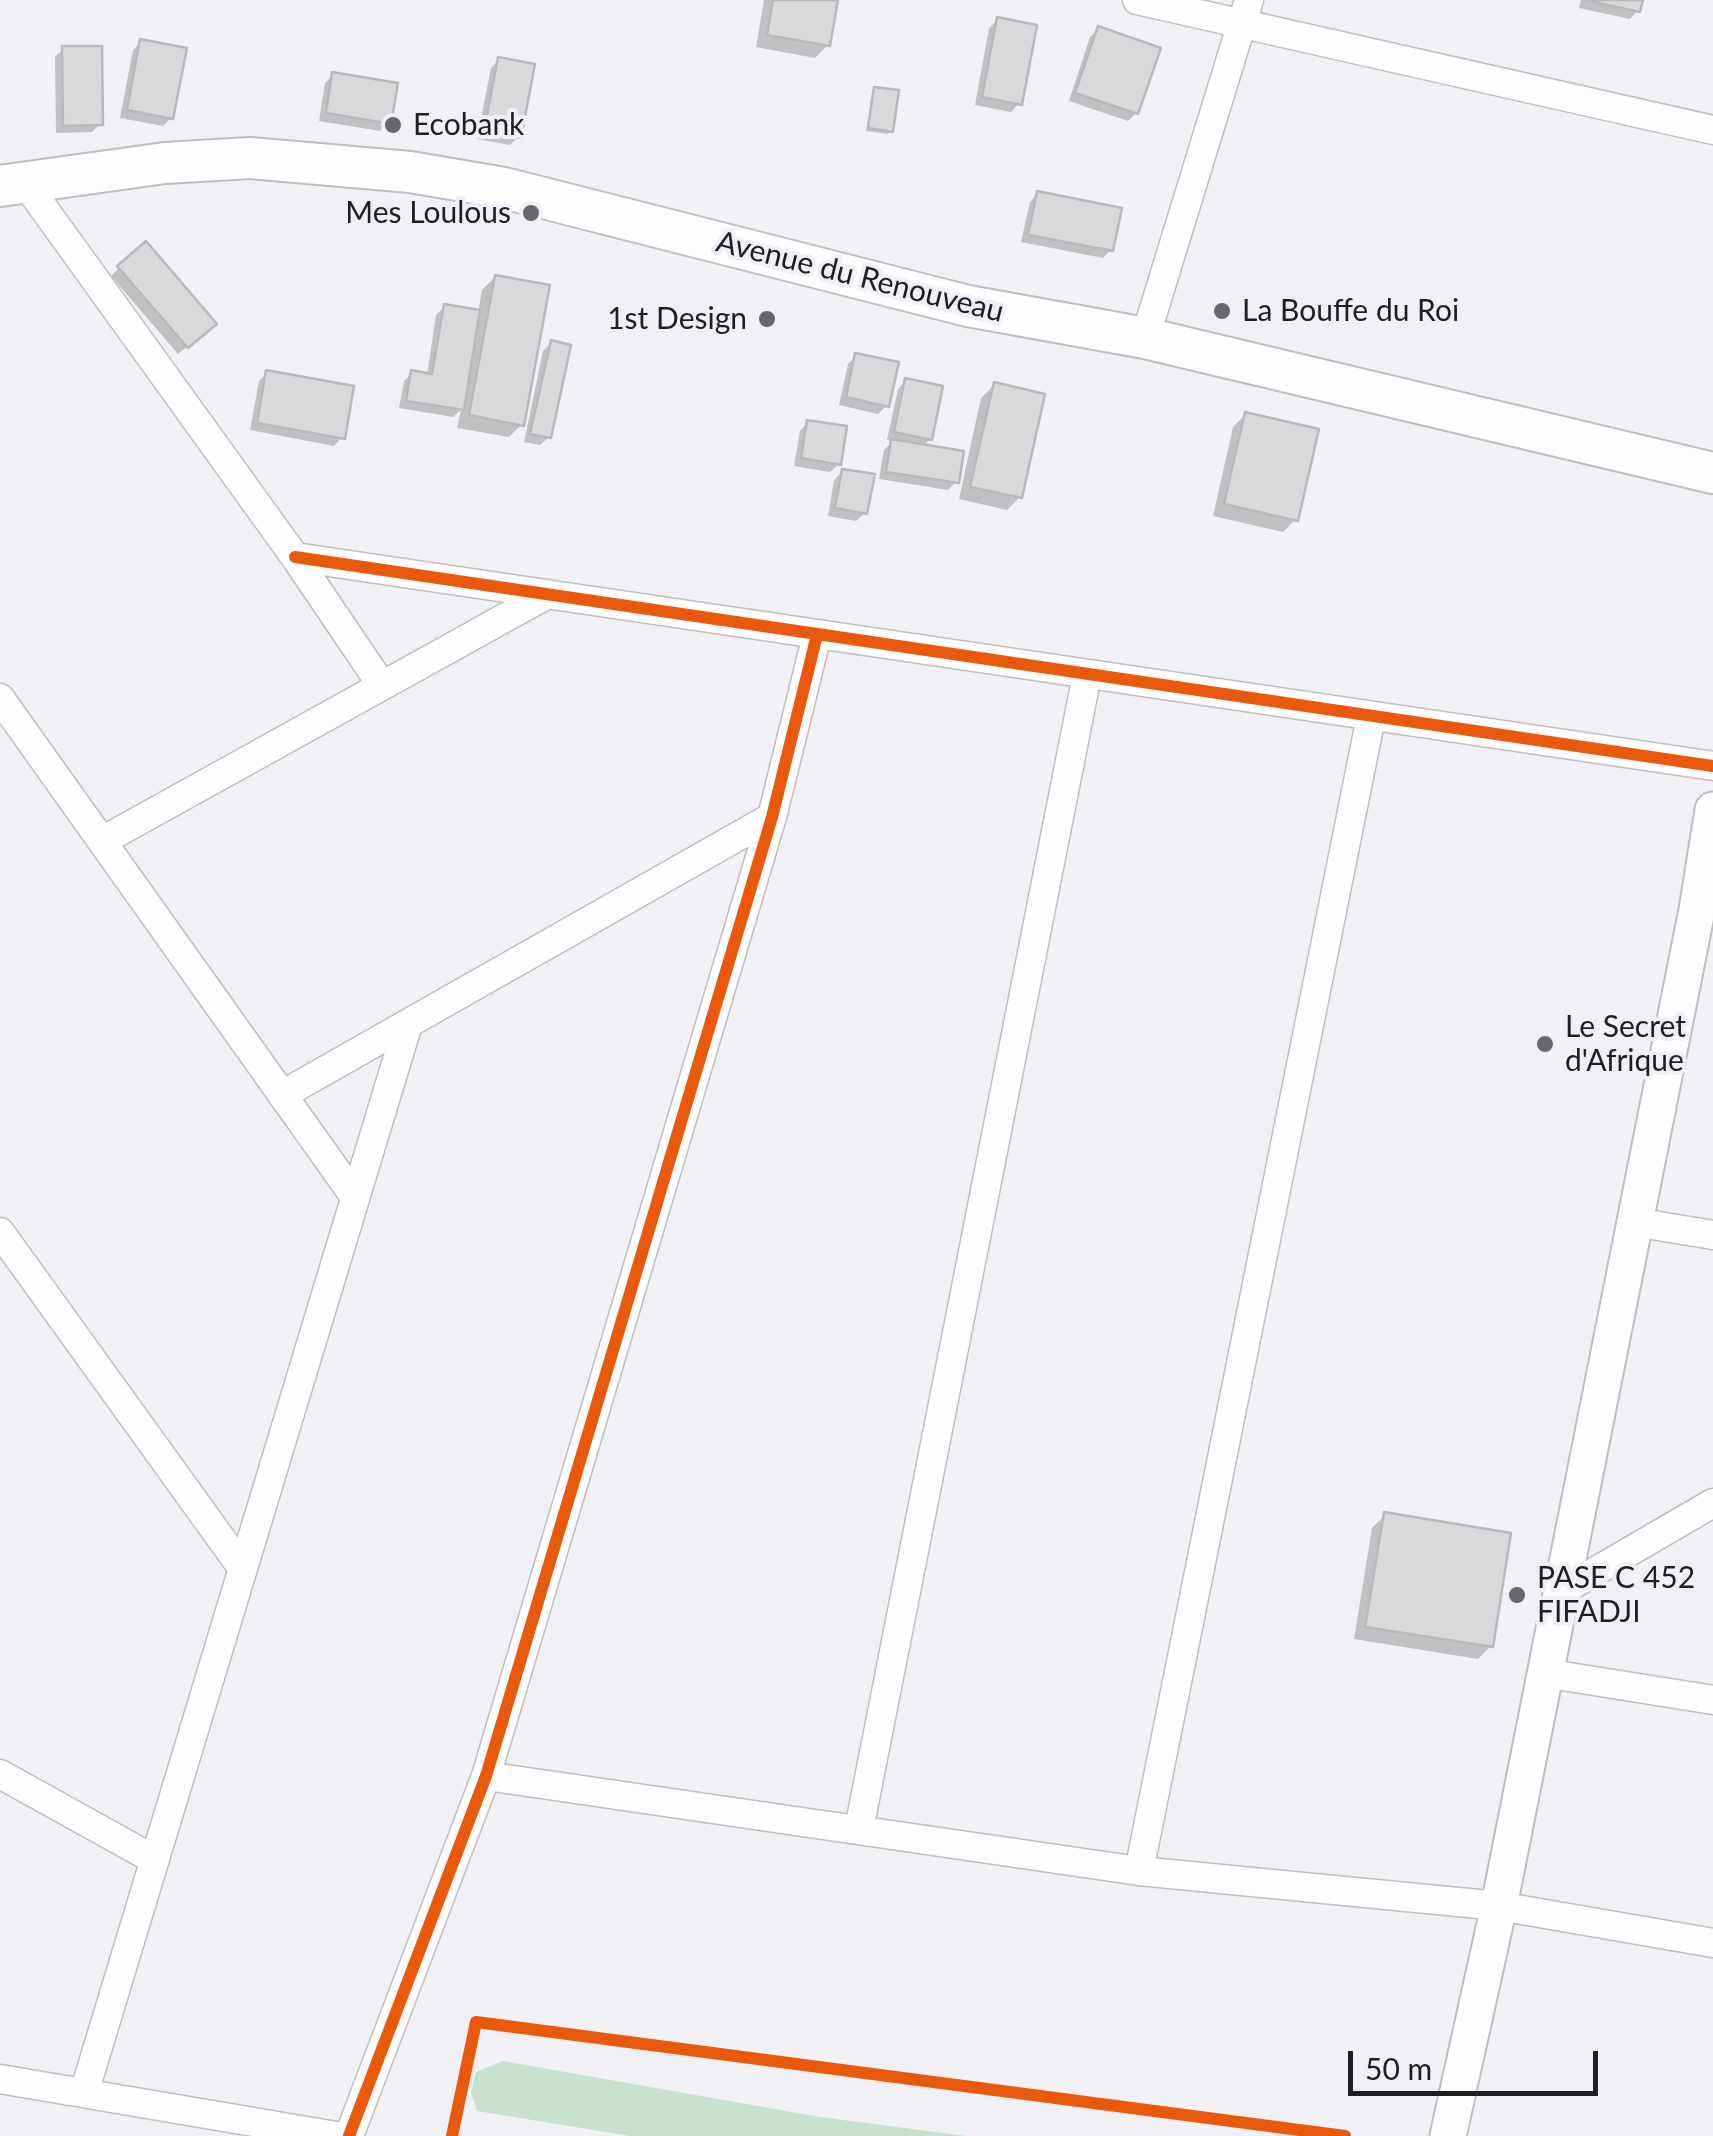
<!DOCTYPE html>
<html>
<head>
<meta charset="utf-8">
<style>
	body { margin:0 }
	#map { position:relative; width:1713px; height:2136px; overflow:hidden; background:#f1f0f4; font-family:Lato,sans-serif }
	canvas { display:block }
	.scale { position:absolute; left:1348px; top:2051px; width:250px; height:45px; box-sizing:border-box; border:5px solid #1f1e21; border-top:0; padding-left:12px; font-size:30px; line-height:35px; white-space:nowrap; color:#1f1e21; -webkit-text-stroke:8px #f0eef6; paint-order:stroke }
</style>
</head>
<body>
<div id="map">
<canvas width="1713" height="2136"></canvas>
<div class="scale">50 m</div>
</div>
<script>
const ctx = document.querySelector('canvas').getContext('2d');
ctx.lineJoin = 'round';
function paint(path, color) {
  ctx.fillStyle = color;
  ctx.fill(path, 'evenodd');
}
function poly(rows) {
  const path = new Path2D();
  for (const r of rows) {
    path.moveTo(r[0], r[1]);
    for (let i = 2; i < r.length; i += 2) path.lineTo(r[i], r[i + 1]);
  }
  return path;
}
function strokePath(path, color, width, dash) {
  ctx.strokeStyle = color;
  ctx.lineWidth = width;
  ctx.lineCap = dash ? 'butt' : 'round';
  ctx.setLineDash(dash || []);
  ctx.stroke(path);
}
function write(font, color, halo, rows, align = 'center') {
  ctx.font = font + ' Lato,sans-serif';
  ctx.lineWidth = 8;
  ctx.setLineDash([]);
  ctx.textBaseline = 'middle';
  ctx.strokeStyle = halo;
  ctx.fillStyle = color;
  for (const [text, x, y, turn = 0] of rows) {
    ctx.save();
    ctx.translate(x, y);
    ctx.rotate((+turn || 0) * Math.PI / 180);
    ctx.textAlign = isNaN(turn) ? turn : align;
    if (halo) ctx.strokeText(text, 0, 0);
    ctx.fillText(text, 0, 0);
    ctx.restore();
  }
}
paint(poly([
	[503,2061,820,2117,966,2136,630,2136,477,2111,471,2093,476,2072]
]), '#c6e2ce');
paint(poly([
	[764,0,836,0,828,45,815,58,756,47],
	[1581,0,1641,0,1638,10,1630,19,1579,8],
	[998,20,1019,103,1011,112,975,105,989,28],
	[1099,29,1136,113,1128,121,1069,101,1090,37],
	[141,42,171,118,163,126,120,118,133,50],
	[63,49,100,124,92,132,56,133,55,57],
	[499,60,518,137,510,145,477,139,491,68],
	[333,75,388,122,380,131,319,121,325,83],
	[875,89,891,130,888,134,866,131,872,93],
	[1038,193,1111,250,1103,258,1021,242,1030,202],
	[119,268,205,332,178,354,111,276],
	[495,277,522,424,509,437,457,428,461,410,453,417,399,408,404,381,412,373,427,375,436,315,444,307,478,313,482,290],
	[551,343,549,437,540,445,524,442,543,351],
	[856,356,887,405,878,414,839,405,848,364],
	[267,373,342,437,334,446,250,430,259,381],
	[906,380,930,439,922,447,956,482,948,490,879,479,884,450,893,441,887,440,898,389],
	[994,385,1020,497,1007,510,959,499,981,398],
	[1246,414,1296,519,1283,532,1213,516,1233,427],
	[808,422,839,464,830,472,794,466,800,431],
	[843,471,865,513,856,521,828,516,834,480],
	[1385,1515,1491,1646,1478,1659,1354,1639,1372,1528]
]), '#0003');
const building = poly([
	[773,0,838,0,830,46,767,35,773,0],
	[1585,0,1643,0,1640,12,1585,0],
	[997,17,1037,25,1022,105,982,97,997,17],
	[1098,26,1161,48,1138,114,1075,93,1098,26],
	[140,39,187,48,173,119,127,110,140,39],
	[62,46,102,46,103,125,63,126,62,46],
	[498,57,535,64,521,138,484,131,498,57],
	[332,72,398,83,391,124,326,113,332,72],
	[874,87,899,90,893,132,868,128,874,87],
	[1037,191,1122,208,1113,251,1028,235,1037,191],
	[146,241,217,324,188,348,117,266,146,241],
	[495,275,550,285,524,426,469,415,495,275],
	[444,304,480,310,464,410,406,401,411,370,432,374,444,304],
	[551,340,571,345,551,438,530,434,551,340],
	[855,353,899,362,889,407,846,397,855,353],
	[266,370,354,386,345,439,257,423,266,370],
	[905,378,943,386,932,440,894,432,905,378],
	[994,382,1045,394,1022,498,970,487,994,382],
	[1245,412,1319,429,1298,521,1224,504,1245,412],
	[807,420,847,426,841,465,801,458,807,420],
	[891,439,964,451,959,483,886,472,891,439],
	[842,469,875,474,867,514,835,508,842,469],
	[1384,1512,1511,1533,1493,1647,1365,1627,1384,1512]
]);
paint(building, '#d9d8db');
strokePath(building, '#b8b8bb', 2.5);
const minor = poly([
	[1137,0,1713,130],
	[24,181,295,557,381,684],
	[1145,338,1249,0],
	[295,557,1713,766],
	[0,698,355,1197],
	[102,841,546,595],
	[282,1095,772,817],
	[1634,1222,1713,1235],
	[0,1232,243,1569],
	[1560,1592,1713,1503],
	[1544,1673,1713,1700],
	[0,1774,155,1860],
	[486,1776,1139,1871,1499,1906,1713,1943],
	[859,1829,1087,675],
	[1139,1871,1371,717],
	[0,2079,336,2136],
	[84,2093,408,1024],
	[349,2136,486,1776,772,817,817,635]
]);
const tertiary = poly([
	[1448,2136,1499,1906,1697,910,1713,810]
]);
const secondary = poly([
	[0,186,165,163,250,158,410,172,504,188,968,306,1145,338,1713,473]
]);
strokePath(minor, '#bebdc1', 31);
strokePath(tertiary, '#bebdc1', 39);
strokePath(secondary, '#bebdc1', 44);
strokePath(minor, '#fdfdfd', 28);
strokePath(tertiary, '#fdfdfd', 35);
strokePath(secondary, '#fdfdfd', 40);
strokePath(poly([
	[295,557,1713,766],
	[349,2136,486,1776,772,817,817,635],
	[452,2136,476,2022,1345,2136]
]), '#e8590c', 12);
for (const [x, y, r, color] of [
	[393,125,10,"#68686b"],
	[531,213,10,"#68686b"],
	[1222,311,10,"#68686b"],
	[767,319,10,"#68686b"],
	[1545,1044,10,"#68686b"],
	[1517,1595,10,"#68686b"]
]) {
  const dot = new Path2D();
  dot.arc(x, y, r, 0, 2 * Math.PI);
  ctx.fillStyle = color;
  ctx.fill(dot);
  strokePath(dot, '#f0eef6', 4);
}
write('30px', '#1f1e21', '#f0eef6', [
	["Ecobank",413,125],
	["Mes Loulous",511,213,"right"],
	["La Bouffe du Roi",1242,311],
	["1st Design",747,319,"right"],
	["Le Secret",1565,1027],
	["d'Afrique",1565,1061],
	["PASE C 452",1537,1578],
	["FIFADJI",1537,1612]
], 'left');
write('30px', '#1f1e21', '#f0eef6', [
	["Avenue du Renouveau",860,277,14]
]);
</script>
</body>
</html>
